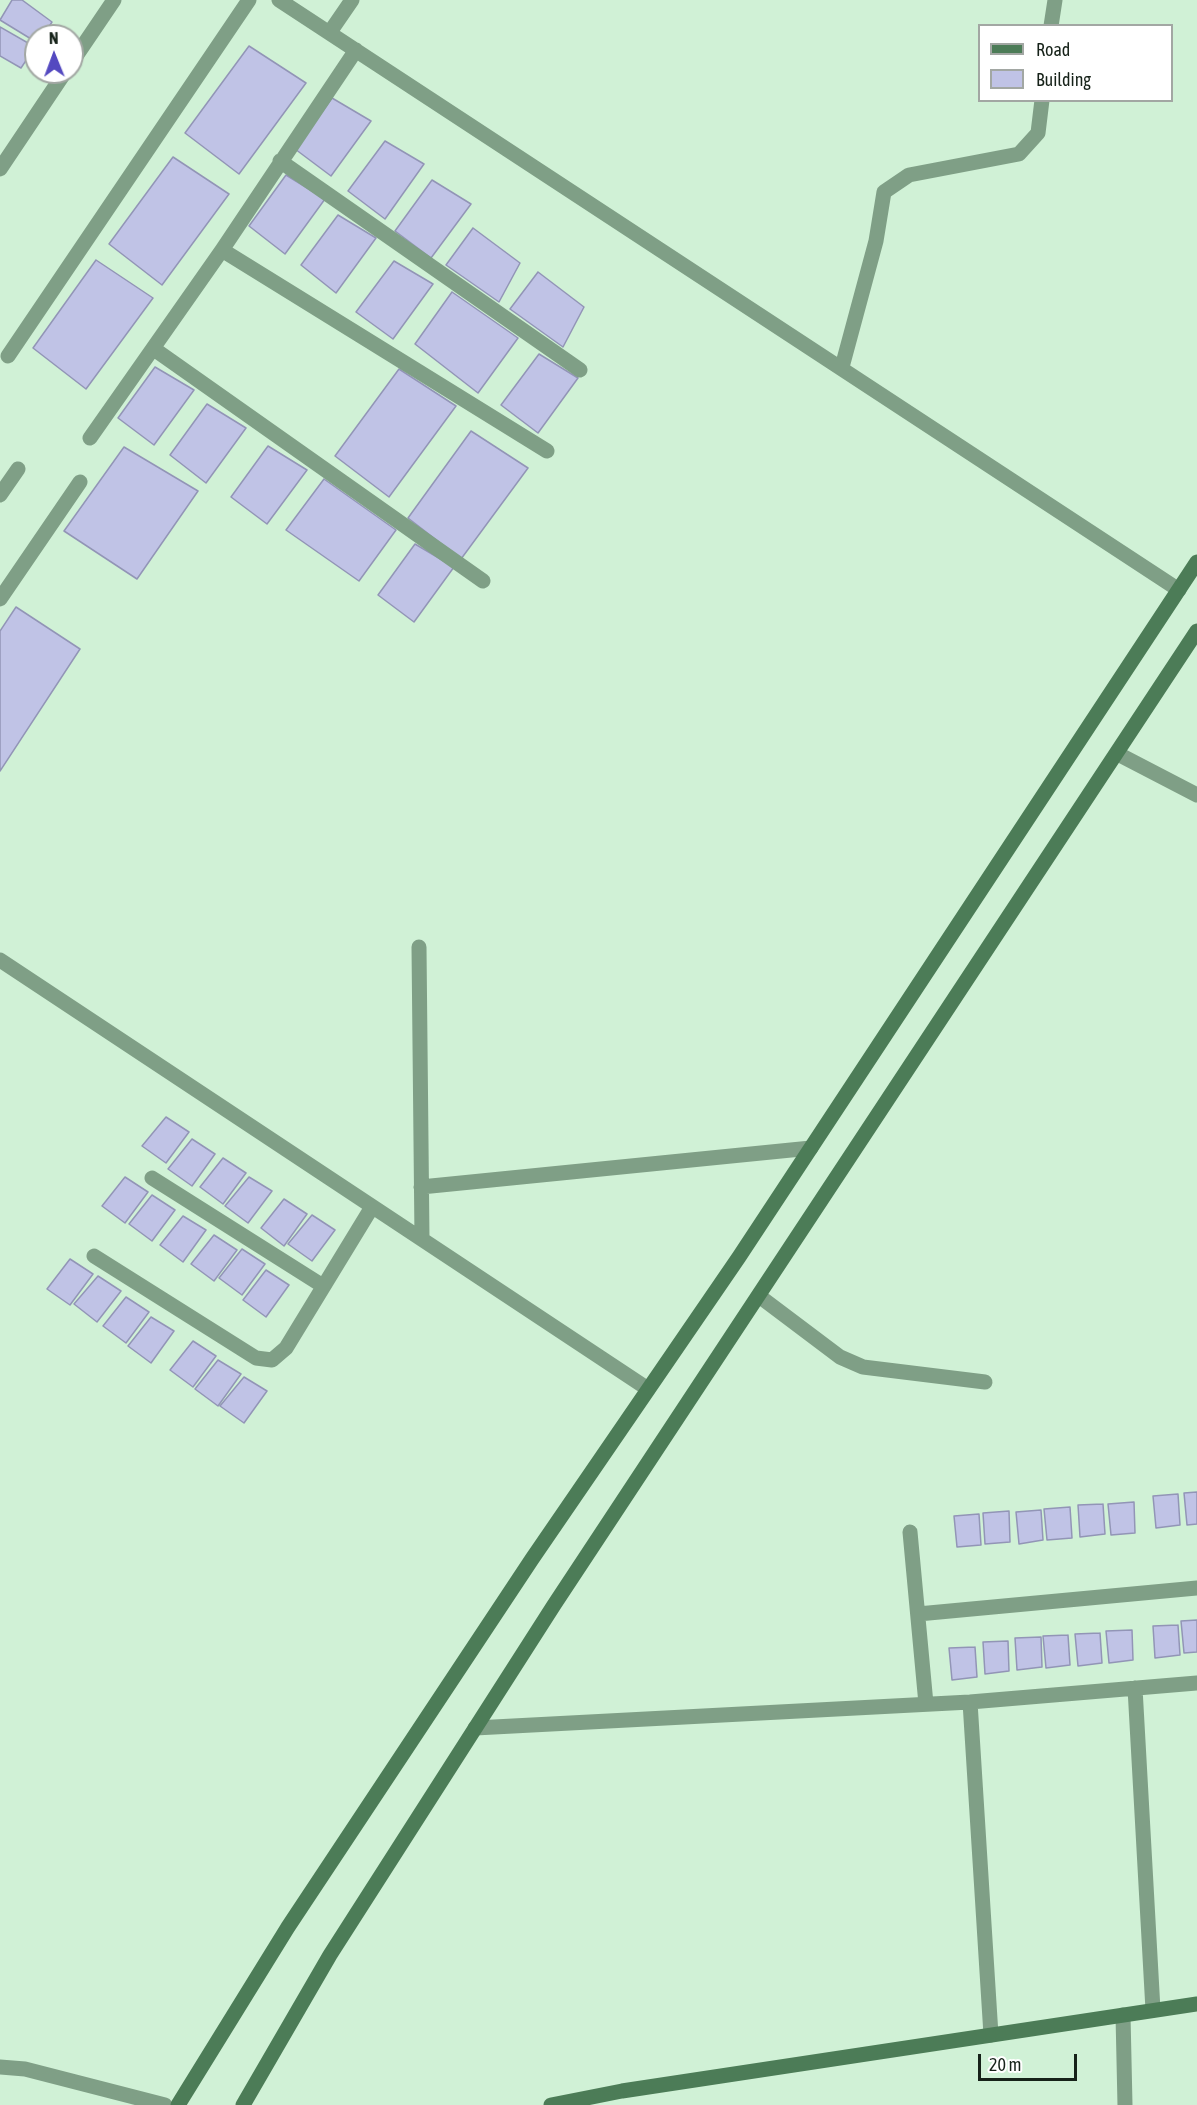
<!DOCTYPE html>
<html>
<head>
<meta charset="utf-8">
<style>
	body { margin:0 }
	#map { position:relative; width:1197px; height:2105px; overflow:hidden; background:#d0f1d6; font-family:"Asap Condensed",sans-serif }
	canvas { display:block }
	.legend { position:absolute; left:978px; top:24px; width:195px; height:78px; box-sizing:border-box; background:#fff; border:2px solid #a2a7a3; margin:0; padding:8px 10px; list-style:none; font-size:18px; color:#162219 }
	.legend li { display:flex; align-items:center; gap:12px; height:30px }
	.legend b { width:30px; border:2px solid #a2a7a3 }
	.north { position:absolute; left:24px; top:24px; width:60px; height:60px; box-sizing:border-box; background:#fff; border:2px solid #a2a7a3; border-radius:50%; rotate:359deg; font-size:16px; font-weight:700; line-height:24px; text-align:center; color:#162219 }
	.north::after { content:''; display:block; margin:auto; width:21px; height:27px; background:#5449c0; clip-path:polygon(50% 0,100% 100%,50% 72%,0 100%) }
	.scale { position:absolute; left:978px; top:2054px; width:99px; height:27px; box-sizing:border-box; border:3px solid #162219; border-top:0; padding-left:8px; font-size:18px; line-height:21px; white-space:nowrap; color:#162219; -webkit-text-stroke:4px #fff; paint-order:stroke }
</style>
</head>
<body>
<div id="map">
<canvas width="1197" height="2105"></canvas>
<ul class="legend">
<li><b style="height:8px;background:#4c7c57"></b>Road</li>
<li><b style="height:16px;background:#c0c3e6"></b>Building</li>
</ul>
<div class="north">N</div>
<div class="scale">20 m</div>
</div>
<script>
const ctx = document.querySelector('canvas').getContext('2d');
ctx.lineJoin = 'round';
function paint(path, color) {
  ctx.fillStyle = color;
  ctx.fill(path, 'evenodd');
}
function poly(rows) {
  const path = new Path2D();
  for (const r of rows) {
    path.moveTo(r[0], r[1]);
    for (let i = 2; i < r.length; i += 2) path.lineTo(r[i], r[i + 1]);
  }
  return path;
}
function strokePath(path, color, width, dash) {
  ctx.strokeStyle = color;
  ctx.lineWidth = width;
  ctx.lineCap = dash ? 'butt' : 'round';
  ctx.setLineDash(dash || []);
  ctx.stroke(path);
}
const building = poly([
	[12,0,22,0,52,22,43,36,36,36,36,42,0,20,12,0],
	[0,27,35,47,21,68,0,56,0,27],
	[249,46,306,83,239,174,185,133,249,46],
	[332,98,371,121,331,176,295,149,332,98],
	[385,141,424,164,385,219,348,191,385,141],
	[173,157,229,194,162,285,109,244,173,157],
	[286,175,325,199,285,254,249,226,286,175],
	[432,180,471,204,431,258,395,231,432,180],
	[338,215,376,238,336,293,301,265,338,215],
	[473,228,520,263,499,302,446,265,473,228],
	[96,260,153,298,86,389,33,348,96,260],
	[394,261,433,284,393,339,356,312,394,261],
	[538,272,584,307,563,347,510,309,538,272],
	[452,292,518,338,478,393,415,344,452,292],
	[539,354,578,378,538,433,501,405,539,354],
	[155,367,194,390,154,445,118,418,155,367],
	[399,369,456,406,389,497,335,456,399,369],
	[207,404,246,428,206,483,170,455,207,404],
	[471,431,528,468,461,559,408,518,471,431],
	[268,446,307,470,267,524,231,497,268,446],
	[124,447,198,491,137,579,64,531,124,447],
	[324,479,396,530,359,581,286,530,324,479],
	[415,544,454,567,414,622,378,595,415,544],
	[16,607,80,649,0,771,0,631,16,607],
	[166,1117,189,1132,166,1163,142,1146,166,1117],
	[192,1139,215,1154,192,1186,168,1169,192,1139],
	[223,1158,246,1173,223,1204,200,1187,223,1158],
	[125,1177,148,1192,125,1223,102,1206,125,1177],
	[249,1177,272,1191,248,1223,225,1206,249,1177],
	[152,1195,175,1210,152,1241,129,1224,152,1195],
	[284,1199,307,1214,284,1246,261,1228,284,1199],
	[312,1215,335,1230,312,1261,288,1244,312,1215],
	[183,1216,206,1230,183,1262,160,1245,183,1216],
	[214,1235,237,1250,214,1281,191,1264,214,1235],
	[242,1249,265,1264,242,1295,219,1278,242,1249],
	[70,1259,93,1274,70,1305,47,1289,70,1259],
	[266,1270,289,1285,266,1317,243,1300,266,1270],
	[98,1276,121,1291,97,1322,74,1304,98,1276],
	[126,1297,149,1312,126,1343,103,1326,126,1297],
	[151,1317,174,1331,151,1363,128,1346,151,1317],
	[193,1341,216,1356,193,1387,170,1370,193,1341],
	[218,1360,241,1374,218,1406,195,1389,218,1360],
	[244,1377,267,1391,244,1423,220,1406,244,1377],
	[1197,1492,1197,1524,1187,1525,1184,1493,1197,1492],
	[1178,1494,1180,1525,1156,1528,1153,1496,1178,1494],
	[1134,1502,1135,1533,1111,1535,1108,1504,1134,1502],
	[1103,1504,1105,1534,1080,1537,1078,1505,1103,1504],
	[1070,1507,1072,1538,1047,1540,1044,1509,1070,1507],
	[1041,1510,1043,1540,1019,1544,1016,1512,1041,1510],
	[1009,1511,1010,1542,985,1544,983,1513,1009,1511],
	[979,1514,981,1545,957,1547,954,1516,979,1514],
	[1197,1620,1197,1652,1184,1653,1181,1621,1197,1620],
	[1178,1625,1180,1655,1155,1658,1153,1626,1178,1625],
	[1132,1630,1133,1660,1109,1663,1106,1631,1132,1630],
	[1100,1633,1102,1663,1078,1666,1075,1634,1100,1633],
	[1068,1635,1070,1665,1046,1668,1043,1636,1068,1635],
	[1041,1637,1042,1667,1017,1670,1015,1638,1041,1637],
	[1008,1641,1009,1671,985,1674,983,1642,1008,1641],
	[975,1647,977,1677,952,1680,949,1648,975,1647]
]);
paint(building, '#c0c3e6');
strokePath(building, '#9295b6', 1.5);
strokePath(poly([
	[759,1296,840,1357,863,1367,985,1382]
]), '#7f9f86', 15);
strokePath(poly([
	[279,0,1179,590],
	[1051,26,1055,0],
	[330,32,352,0],
	[72,62,114,0],
	[280,161,580,370],
	[0,169,65,72],
	[222,250,547,451],
	[154,349,483,581],
	[8,356,249,0],
	[842,367,876,241,884,192,909,175,1019,154,1038,133,1042,100],
	[90,438,222,250,356,50],
	[0,495,18,469],
	[0,599,80,482],
	[1118,754,1197,795],
	[419,947,422,1239],
	[0,960,648,1389],
	[152,1178,323,1286],
	[421,1187,811,1148],
	[94,1256,256,1358,272,1360,286,1348,372,1207],
	[910,1532,926,1704],
	[918,1614,1197,1588],
	[1135,1688,1153,2010],
	[970,1702,991,2035],
	[475,1728,970,1702,1197,1683],
	[1123,2015,1125,2105],
	[0,2067,25,2069,165,2105]
]), '#7f9f86', 15);
strokePath(poly([
	[178,2105,288,1927,532,1559,739,1257,1197,562],
	[243,2105,330,1955,554,1605,1197,631],
	[551,2105,622,2091,1197,2004]
]), '#4c7c57', 15);
</script>
</body>
</html>
